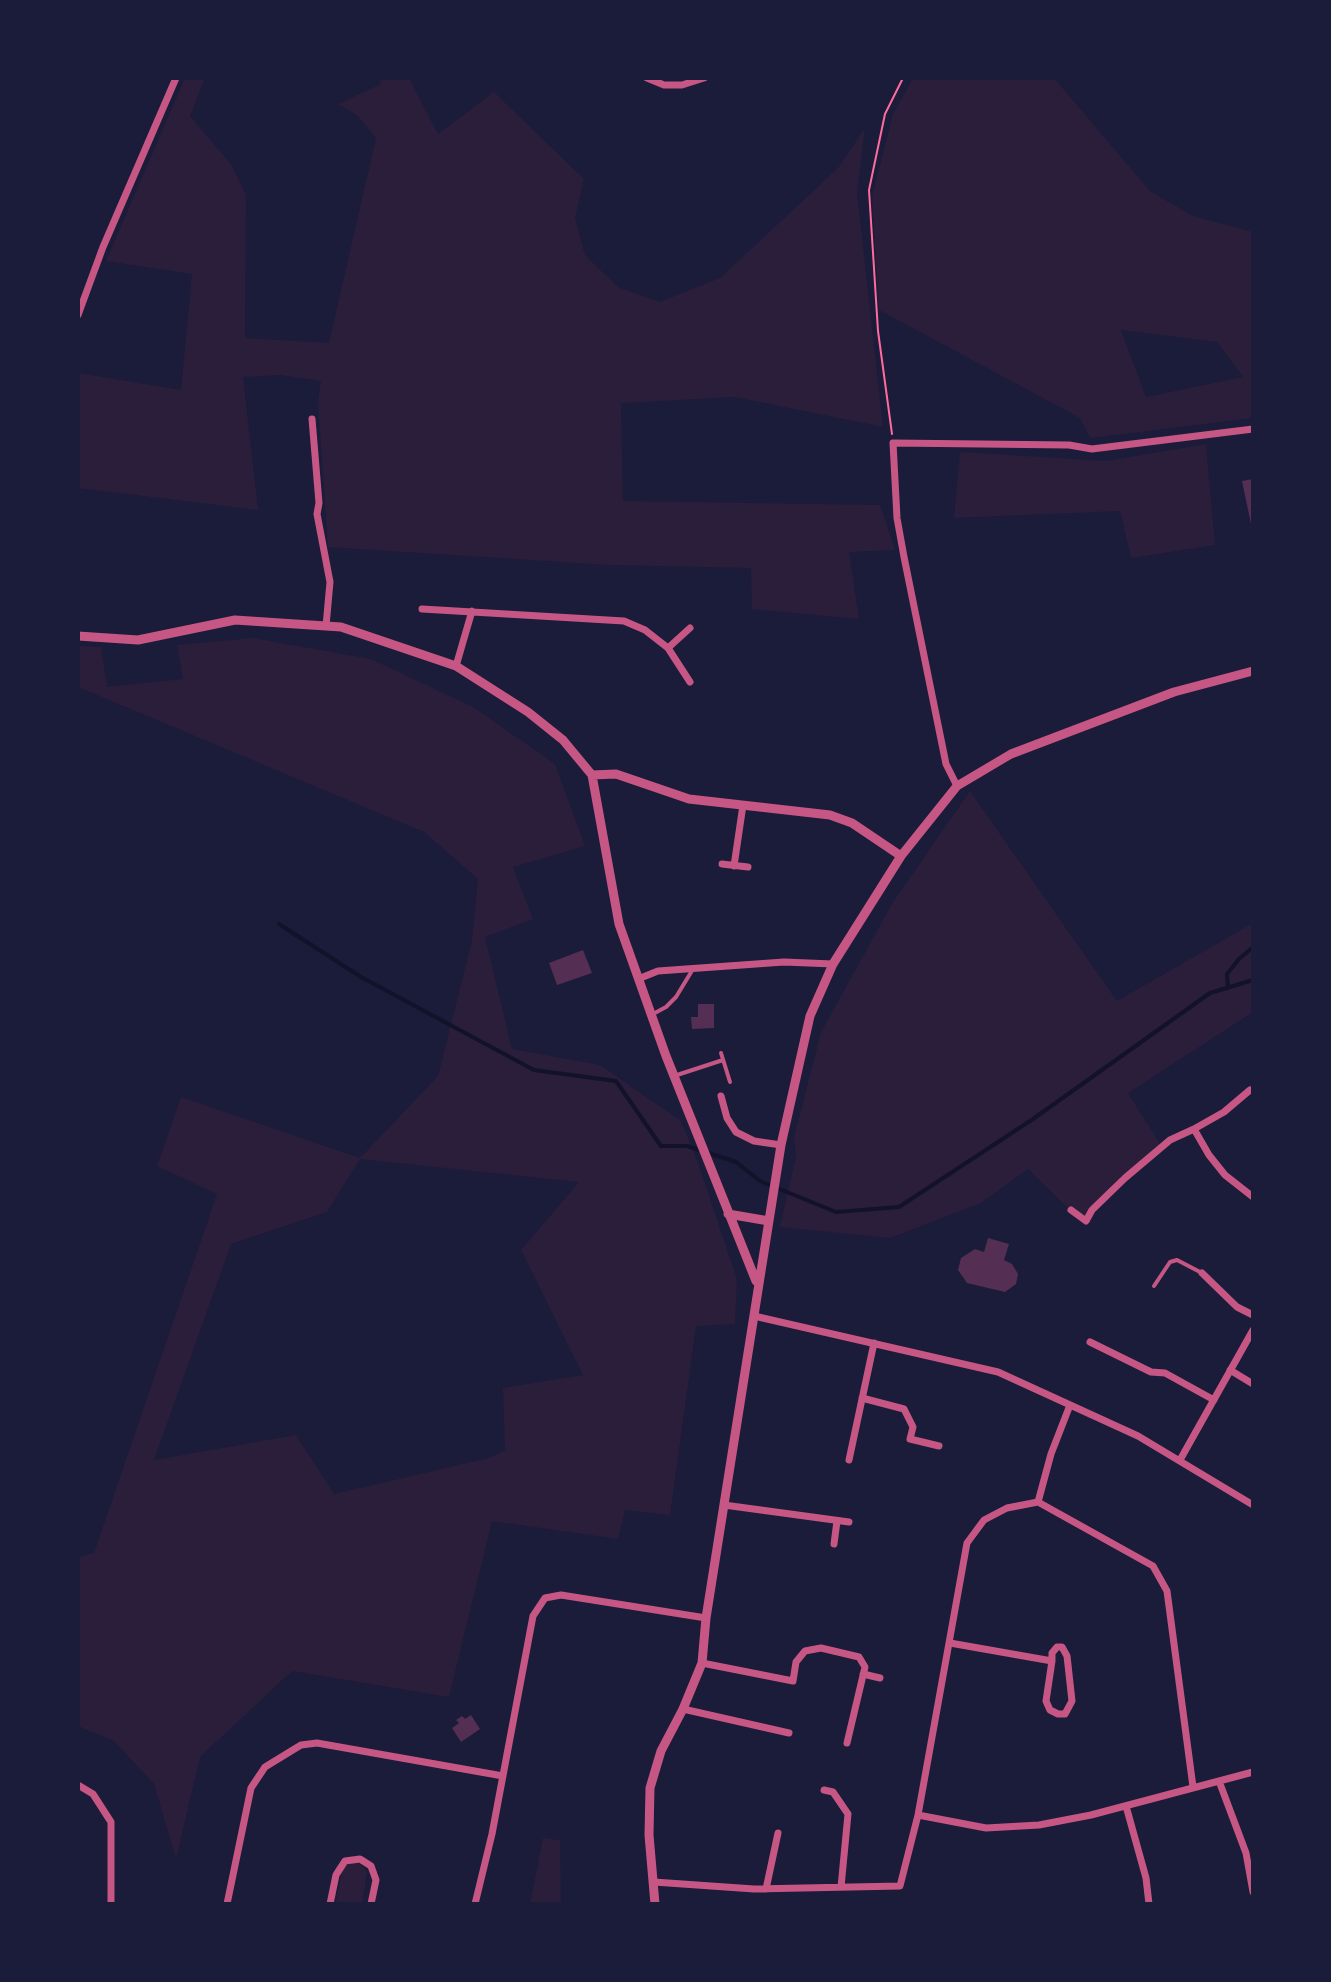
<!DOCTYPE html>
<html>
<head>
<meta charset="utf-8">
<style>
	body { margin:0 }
	#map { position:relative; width:1331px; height:1982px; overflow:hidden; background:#1b1b3a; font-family:Figtree,sans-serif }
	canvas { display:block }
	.frame { position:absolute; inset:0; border:80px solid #1b1b3a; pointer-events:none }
</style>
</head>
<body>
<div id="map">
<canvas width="1331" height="1982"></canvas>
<div class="frame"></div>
</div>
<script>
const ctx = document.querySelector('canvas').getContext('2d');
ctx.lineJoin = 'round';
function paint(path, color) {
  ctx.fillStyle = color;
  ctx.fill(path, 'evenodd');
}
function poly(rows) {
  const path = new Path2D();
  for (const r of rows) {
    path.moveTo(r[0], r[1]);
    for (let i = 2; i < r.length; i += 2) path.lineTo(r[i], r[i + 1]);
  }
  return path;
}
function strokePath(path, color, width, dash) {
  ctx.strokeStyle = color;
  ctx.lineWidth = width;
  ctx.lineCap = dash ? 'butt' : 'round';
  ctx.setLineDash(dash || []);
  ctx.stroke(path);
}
paint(poly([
	[185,78,205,78,190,116,231,164,246,195,245,338,329,343,376,138,357,115,338,104,381,84,379,78,409,78,438,134,494,92,584,179,575,218,585,255,618,287,660,302,720,278,839,167,865,128,857,192,883,427,735,397,621,403,623,501,880,505,895,550,849,552,859,619,752,609,751,568,609,565,328,547,318,402,321,381,281,375,243,377,258,510,78,488,78,373,181,390,192,274,106,261],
	[913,78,1054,78,1150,191,1193,216,1253,232,1253,418,1090,438,1080,418,879,310,872,196,893,114],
	[1121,330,1217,342,1243,377,1146,397],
	[1206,444,1215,545,1131,558,1120,511,954,518,960,452,1106,461],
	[253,638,371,659,473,707,555,764,585,846,513,867,533,919,485,937,512,1049,600,1065,681,1121,699,1166,737,1279,735,1324,696,1326,670,1515,625,1510,618,1539,492,1521,449,1697,292,1671,200,1757,176,1859,154,1784,114,1741,78,1726,78,1557,94,1553,217,1194,157,1166,181,1097,360,1158,438,1076,472,940,478,879,424,832,78,687,78,646,101,647,107,687,183,679,177,645],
	[360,1159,579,1182,521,1250,583,1375,503,1388,505,1450,489,1458,334,1494,296,1435,154,1460,231,1244,327,1212],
	[970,791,1117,1001,1253,923,1253,1012,1128,1093,1161,1145,1121,1176,1084,1217,1069,1209,1028,1169,981,1203,890,1238,780,1227,796,1156,794,1138,821,1032,893,902],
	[543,1838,560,1840,561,1904,530,1904],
	[356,1862,360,1863,367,1872,362,1904,335,1904,342,1873,347,1865]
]), '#2a1e3b');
strokePath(poly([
	[279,924,361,977,534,1070,616,1081,661,1146,687,1146,736,1162,760,1181,836,1212,899,1207,1033,1119,1210,993,1253,980],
	[1228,988,1227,974,1239,959,1252,948]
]), '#12122b', 4);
paint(poly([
	[1253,479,1253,528,1252,529,1242,481],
	[583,950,592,973,557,985,549,963],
	[698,1004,714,1004,714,1028,692,1029,691,1017,698,1017],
	[988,1238,1009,1244,1004,1260,1012,1264,1018,1274,1016,1284,1005,1292,967,1283,958,1270,961,1258,975,1249,984,1252],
	[471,1715,480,1729,461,1742,452,1728,459,1723,456,1720,462,1716,465,1719]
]), '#542f53');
strokePath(poly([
	[892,434,878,331,869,190,885,114,903,78]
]), '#ff6b9d', 2);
strokePath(poly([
	[653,1014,666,1007,676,997,693,969],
	[721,1053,730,1082],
	[677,1075,723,1060],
	[1154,1286,1170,1262,1177,1260,1202,1273]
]), '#c65784', 4);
strokePath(poly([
	[647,78,664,85,682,85,704,78],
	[78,315,103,247,176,78],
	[312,419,319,503,317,514,330,582,326,626],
	[422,609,624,621,645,630,668,648,690,682],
	[668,648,690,628],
	[456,666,472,611],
	[957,786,946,764,904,557,897,518,893,443,1069,445,1092,449,1253,429],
	[722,864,748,867],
	[734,866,743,805],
	[638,979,658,971,784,962,833,964],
	[721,1096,727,1118,736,1132,754,1141,781,1145],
	[1194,1129,1224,1112,1250,1090],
	[1071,1210,1086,1221,1092,1210,1125,1178,1170,1140,1194,1129,1209,1155,1225,1175,1253,1197],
	[1202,1273,1237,1307,1253,1315],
	[754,1316,998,1372,1138,1436,1253,1505],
	[1090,1342,1151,1372,1165,1373,1214,1400],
	[1230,1370,1253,1384],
	[862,1398,904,1409,913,1427,910,1439,939,1446],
	[849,1460,874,1343],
	[1180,1460,1253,1330],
	[1038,1502,1051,1454,1070,1405],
	[724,1505,849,1522],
	[834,1544,837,1521],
	[950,1643,1052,1661,1052,1653,1057,1647,1062,1647,1067,1656,1072,1701,1065,1714,1058,1714,1050,1710,1046,1701,1052,1661],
	[702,1663,793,1681,796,1662,805,1651,821,1648,859,1657,865,1667,847,1743],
	[863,1674,880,1678],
	[683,1709,789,1733],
	[1219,1781,1246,1853,1253,1892],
	[78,1785,93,1794,111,1822,111,1904],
	[824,1790,833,1792,848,1814,841,1887],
	[1126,1806,1146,1878,1149,1904],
	[918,1815,986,1828,1039,1825,1091,1815,1253,1772],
	[654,1882,754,1889,900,1886,918,1815,967,1543,984,1520,1007,1508,1038,1502,1153,1566,1167,1591,1193,1787],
	[766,1889,778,1833],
	[227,1904,251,1788,265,1767,301,1745,317,1743,503,1776],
	[330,1904,336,1875,345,1861,360,1859,371,1866,376,1880,371,1904],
	[475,1904,492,1834,533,1616,545,1598,561,1595,706,1618]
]), '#c65784', 7);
strokePath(poly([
	[78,636,138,640,235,620,341,627,456,666,528,712,563,740,592,775,619,924,666,1056,756,1281],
	[592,775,616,774,689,799,830,815,852,823,901,856],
	[728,1214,769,1221],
	[655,1904,649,1835,650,1788,661,1751,683,1709,702,1663,706,1618,781,1145,810,1016,833,964,901,856,957,786,1011,754,1174,692,1253,671]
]), '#c65784', 9);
</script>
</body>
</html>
